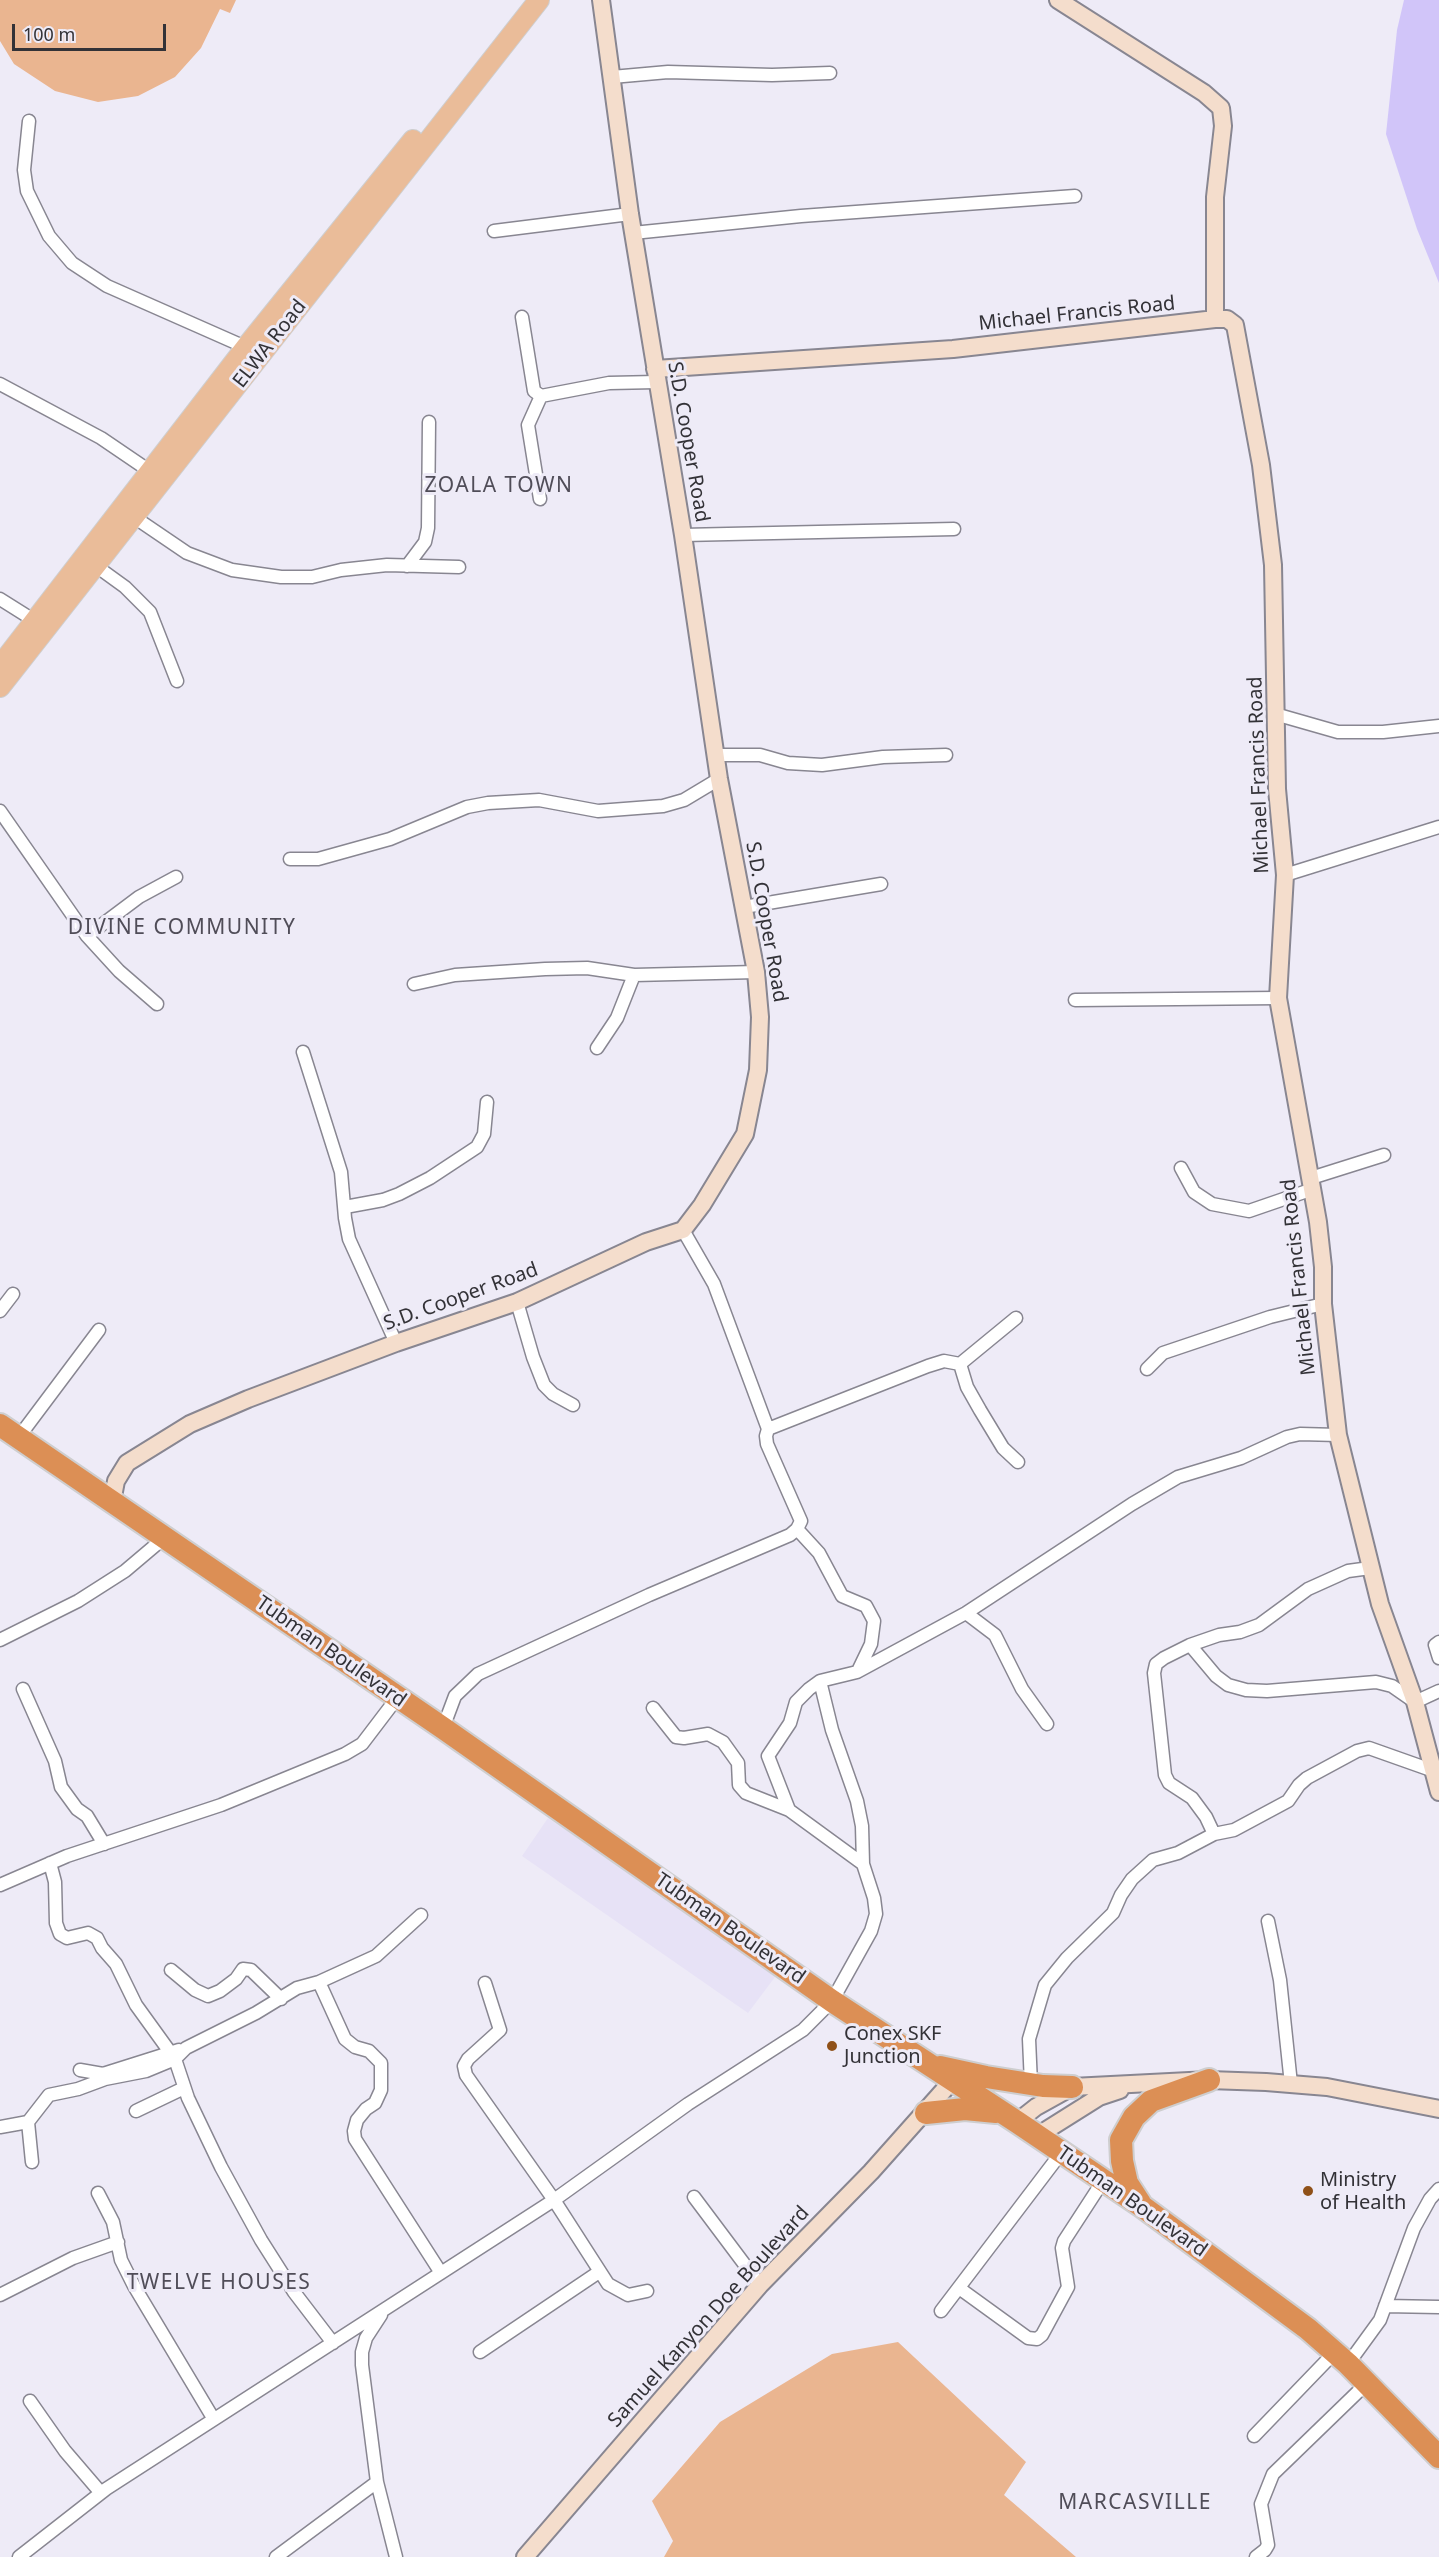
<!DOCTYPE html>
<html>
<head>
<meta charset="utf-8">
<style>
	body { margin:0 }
	#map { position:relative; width:1439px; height:2557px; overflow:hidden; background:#eeebf7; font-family:"Noto Sans",sans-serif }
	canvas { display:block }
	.scale { position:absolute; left:12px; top:24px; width:154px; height:27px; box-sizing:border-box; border:3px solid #333237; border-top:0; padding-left:8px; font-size:18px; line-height:21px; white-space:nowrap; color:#333237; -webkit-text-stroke:4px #eeebf7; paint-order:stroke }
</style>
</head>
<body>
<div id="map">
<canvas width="1439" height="2557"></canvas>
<div class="scale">100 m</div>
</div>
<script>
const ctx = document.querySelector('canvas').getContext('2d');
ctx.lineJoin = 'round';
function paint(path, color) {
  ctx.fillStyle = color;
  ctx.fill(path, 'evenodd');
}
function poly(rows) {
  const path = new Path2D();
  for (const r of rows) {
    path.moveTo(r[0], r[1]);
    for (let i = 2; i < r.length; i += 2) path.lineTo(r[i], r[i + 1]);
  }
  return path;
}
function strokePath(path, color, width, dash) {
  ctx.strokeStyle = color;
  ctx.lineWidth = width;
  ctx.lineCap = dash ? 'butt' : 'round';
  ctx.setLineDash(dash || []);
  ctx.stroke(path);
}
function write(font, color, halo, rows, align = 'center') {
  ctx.font = font + ' "Noto Sans",sans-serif';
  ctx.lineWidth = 6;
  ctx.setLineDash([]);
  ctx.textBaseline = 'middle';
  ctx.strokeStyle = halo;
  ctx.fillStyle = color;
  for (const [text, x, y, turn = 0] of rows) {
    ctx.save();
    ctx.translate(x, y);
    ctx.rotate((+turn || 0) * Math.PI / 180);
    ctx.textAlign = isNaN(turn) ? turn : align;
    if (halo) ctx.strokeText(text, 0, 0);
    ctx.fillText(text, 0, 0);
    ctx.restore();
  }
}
paint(poly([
	[548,1818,778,1973,748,2013,522,1856]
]), '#e7e2f6');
paint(poly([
	[0,0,236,0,230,13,220,9,201,48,175,77,138,96,98,102,55,91,14,64,0,41],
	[898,2342,1026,2462,1004,2495,1076,2557,664,2557,673,2541,652,2501,720,2422,832,2354]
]), '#eab590');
paint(poly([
	[1404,0,1439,0,1439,283,1417,229,1386,134,1397,30]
]), '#d1c5f9');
const street = poly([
	[612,77,668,72,772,75,830,73],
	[29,121,24,170,27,191,49,236,72,263,107,286,252,350],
	[494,231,630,214],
	[633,233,801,216,1075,196],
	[522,317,534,391,541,396,609,383,656,382],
	[0,384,101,438,151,472],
	[540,499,528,425,541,396],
	[134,517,187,553,232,570,281,577,312,577,341,570,387,565,459,567],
	[683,535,954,529],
	[96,566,125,587,150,612,177,681],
	[407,566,425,542,428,528,429,422],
	[0,599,35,621],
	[1275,714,1338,732,1383,732,1439,726],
	[717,755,760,755,788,763,822,765,883,757,946,755],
	[0,811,87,936,119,971,157,1004],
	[290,859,318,859,390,839,467,807,488,803,539,800,598,811,663,806,684,800,719,779],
	[1285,875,1439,827],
	[744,907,881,884],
	[87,936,139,897,176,877],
	[414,984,455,975,545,969,587,968,634,975,756,972],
	[1075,1000,1278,998],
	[597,1048,617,1018,634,975],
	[303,1052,341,1172,345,1218,349,1239,396,1343],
	[1181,1168,1194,1192,1212,1204,1249,1211,1313,1189],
	[1311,1178,1384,1155],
	[345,1207,383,1200,399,1194,430,1178,477,1147,484,1134,487,1102],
	[517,1302,533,1357,544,1385,553,1394,573,1405],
	[0,1311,13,1294],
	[960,1364,967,1387,980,1410,1003,1448,1018,1462],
	[1147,1369,1163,1353,1270,1317,1323,1304],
	[768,1429,928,1366,944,1361,960,1364,1016,1318],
	[18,1438,99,1330],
	[797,1529,819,1553,842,1596,866,1606,874,1621,871,1644,858,1671],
	[966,1613,995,1635,1022,1689,1047,1724],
	[0,1640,78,1601,125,1571,164,1538],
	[1439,1642,1435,1645,1439,1658],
	[1190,1645,1216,1676,1228,1685,1246,1690,1267,1691,1376,1682,1392,1686,1415,1702,1439,1691],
	[820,1681,832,1730,857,1801,862,1826,863,1864],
	[23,1689,55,1761,61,1787,77,1809,87,1816,104,1844],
	[443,1728,455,1696,478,1674,649,1595,790,1535,797,1529,801,1521,767,1444,766,1436,768,1429,714,1284,683,1230],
	[789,1810,768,1756,790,1723,796,1702,809,1689,820,1681,857,1672,966,1613,1132,1504,1178,1477,1241,1458,1287,1437,1300,1434,1338,1435],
	[1214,1834,1206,1817,1192,1798,1169,1783,1165,1775,1154,1673,1156,1664,1164,1658,1190,1645,1219,1635,1240,1632,1259,1625,1308,1589,1348,1571,1370,1568],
	[0,1885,67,1856,221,1805,345,1754,362,1744,397,1698],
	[1268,1921,1280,1980,1291,2084],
	[171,1970,195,1990,208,1996,220,1991,236,1979,243,1969,251,1970,281,1999],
	[319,1982,345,2039,355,2047,369,2051,381,2063,381,2090,375,2103,366,2109,357,2120,354,2131,355,2139,441,2273],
	[485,1983,500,2030,468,2059,464,2066,466,2075,554,2200,608,2284,628,2295,647,2291],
	[80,2070,103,2074,179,2050],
	[1031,2084,1029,2039,1045,1985,1067,1958,1113,1913,1121,1895,1132,1879,1153,1860,1178,1853,1214,1834,1234,1830,1288,1801,1299,1785,1307,1778,1357,1751,1369,1748,1434,1771],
	[136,2111,184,2088],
	[28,2122,32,2162],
	[0,2127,28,2122,49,2095,78,2089,105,2079,146,2071,175,2059,136,2005,116,1964,102,1948,97,1938,88,1933,67,1938,60,1934,56,1923,55,1882,50,1863],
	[98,2193,113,2222,121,2260,134,2286,213,2418],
	[694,2197,760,2285],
	[959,2288,1028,2338,1037,2339,1042,2335,1068,2287,1062,2248,1064,2241,1103,2181],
	[0,2295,73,2258,118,2242],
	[1385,2306,1439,2307],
	[941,2311,1061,2153],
	[381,2315,366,2338,362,2352,362,2365,377,2482,396,2557],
	[333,2343,294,2292,261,2240,221,2167,188,2098,175,2059,186,2048,256,2013,297,1988,319,1982,376,1956,421,1915],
	[480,2352,599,2272],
	[1348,2364,1380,2320,1414,2228,1430,2199,1439,2189],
	[30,2401,65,2451,101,2493],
	[1254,2436,1335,2352],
	[19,2557,106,2489,554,2200,688,2104,803,2030,832,2001,871,1931,876,1914,874,1898,863,1864,789,1810,746,1793,739,1785,738,1763,723,1742,708,1734,684,1738,676,1737,653,1708],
	[276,2557,377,2482],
	[1256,2557,1265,2550,1268,2545,1261,2504,1273,2474,1366,2384]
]);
const secondary = poly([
	[1058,0,1204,93,1221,108,1223,126,1215,197,1215,319],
	[655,369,953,349,1215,319,1227,319,1235,325,1261,465,1273,565,1277,789,1285,875,1278,998,1318,1222,1323,1267,1323,1304,1338,1435,1380,1604,1415,1702,1439,1792],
	[112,1502,116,1481,127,1463,190,1424,248,1399,396,1343,517,1302,646,1242,683,1230,702,1205,745,1134,758,1070,760,1017,756,972,719,779,683,535,630,214,601,0],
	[1017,2122,1036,2107,1072,2087,1209,2080,1266,2082,1327,2087,1439,2109],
	[1037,2136,1099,2097,1120,2090],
	[525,2557,760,2285,871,2172,952,2081]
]);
const primary = poly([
	[0,666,246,347,413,140],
	[0,687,539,0]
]);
const highway = poly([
	[0,1425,443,1728,832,2001,1017,2122,1143,2207,1308,2329,1348,2364,1439,2457],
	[940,2067,986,2077,1043,2086,1072,2087],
	[926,2113,965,2109,996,2112],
	[1140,2203,1127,2183,1122,2161,1121,2140,1134,2117,1151,2101,1209,2080]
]);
strokePath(street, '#888691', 15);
strokePath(secondary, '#888691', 20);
strokePath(primary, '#cececf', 22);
strokePath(highway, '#cececf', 26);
strokePath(street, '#fff', 12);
strokePath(secondary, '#f4ddcc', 16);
strokePath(primary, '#eabc99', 20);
strokePath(highway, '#dc8f55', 22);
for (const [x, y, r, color] of [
	[832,2046,6,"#8f5018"],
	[1308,2191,6,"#8f5018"]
]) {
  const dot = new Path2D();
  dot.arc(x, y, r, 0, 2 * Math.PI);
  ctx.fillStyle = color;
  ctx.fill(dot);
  strokePath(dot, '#eeebf7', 2);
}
write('20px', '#333237', '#eeebf7', [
	["Michael Francis Road",1077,314,-6],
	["ELWA Road",270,344,-52],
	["S.D. Cooper Road",688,442,80],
	["Michael Francis Road",1259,775,-92],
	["S.D. Cooper Road",766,922,80],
	["Michael Francis Road",1299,1277,-96],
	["S.D. Cooper Road",461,1297,-20],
	["Tubman Boulevard",331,1652,35],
	["Tubman Boulevard",730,1929,35],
	["Tubman Boulevard",1132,2202,35],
	["Samuel Kanyon Doe Boulevard",709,2317,-48]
]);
write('20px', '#333237', '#eeebf7', [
	["Conex SKF",844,2034],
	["Junction",844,2057],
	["Ministry",1320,2180],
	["of Health",1320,2203]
], 'left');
ctx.letterSpacing = '1.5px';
write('21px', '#504d58', '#eeebf7', [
	["ZOALA TOWN",499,486],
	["DIVINE COMMUNITY",182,928],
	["TWELVE HOUSES",219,2283],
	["MARCASVILLE",1135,2503]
]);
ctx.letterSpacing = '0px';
</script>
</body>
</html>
